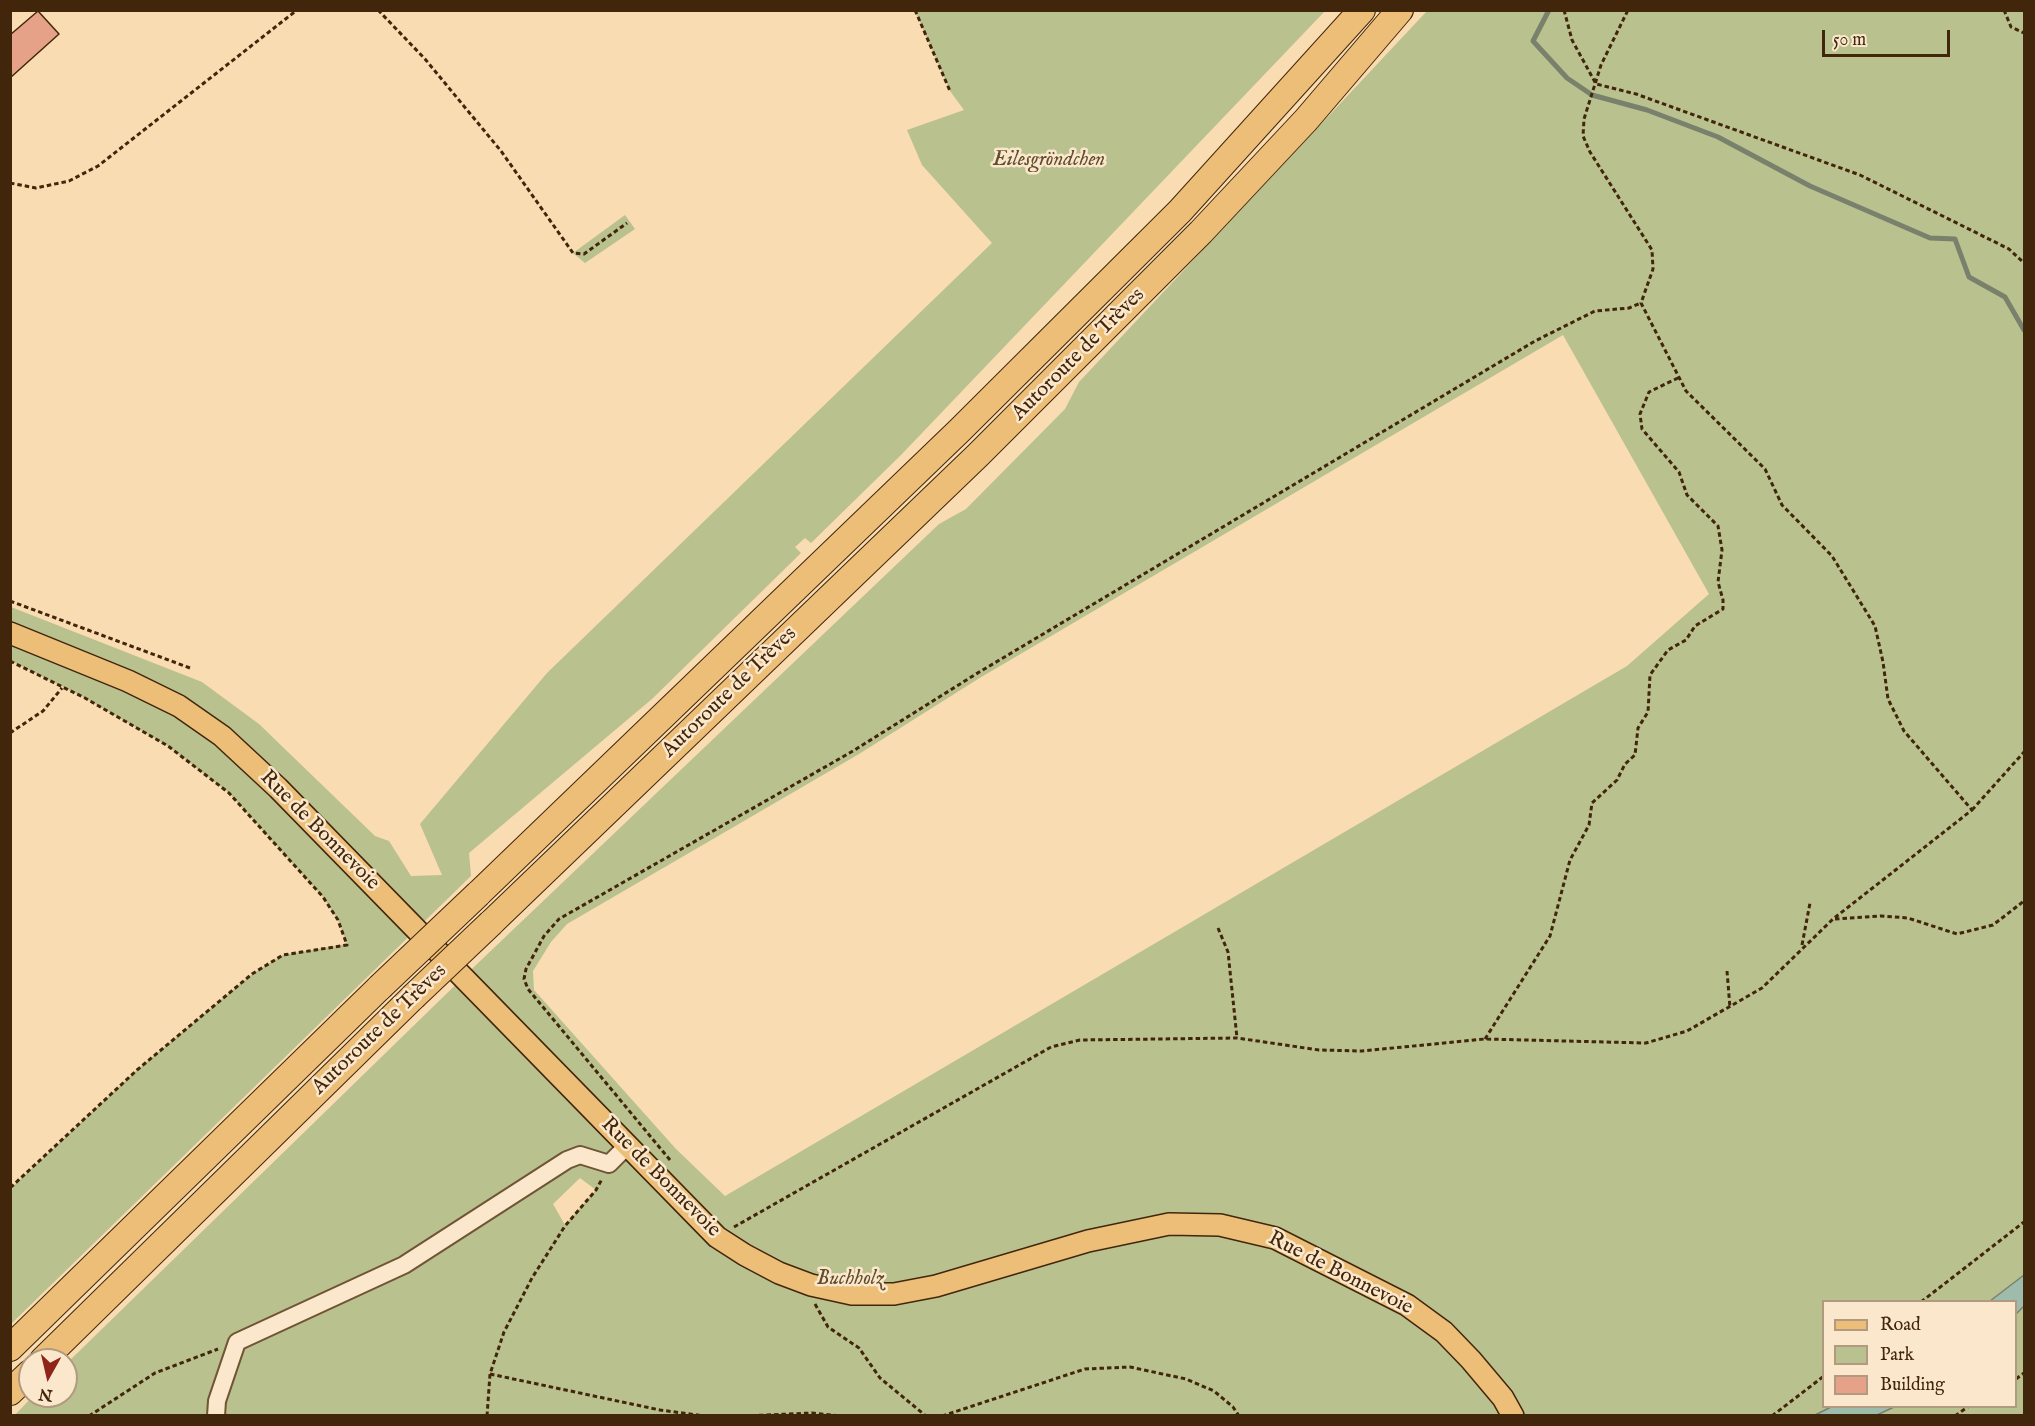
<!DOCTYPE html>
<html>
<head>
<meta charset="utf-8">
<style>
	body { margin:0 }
	#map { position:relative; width:2035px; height:1426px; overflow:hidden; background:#f9dcb1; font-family:"IM FELL English",serif }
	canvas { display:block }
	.frame { position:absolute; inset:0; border:12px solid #42260c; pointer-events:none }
	.legend { position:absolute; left:1822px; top:1300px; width:195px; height:108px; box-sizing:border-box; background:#fbe8cc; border:2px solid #b19a7f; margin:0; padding:8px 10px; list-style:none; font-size:18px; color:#42260c }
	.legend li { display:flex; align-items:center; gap:12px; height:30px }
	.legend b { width:30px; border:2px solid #b19a7f }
	.north { position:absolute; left:18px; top:1348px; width:60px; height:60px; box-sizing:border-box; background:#fbe8cc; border:2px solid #b19a7f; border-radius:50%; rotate:188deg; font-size:16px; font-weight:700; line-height:24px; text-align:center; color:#42260c }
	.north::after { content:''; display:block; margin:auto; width:21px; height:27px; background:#8f2418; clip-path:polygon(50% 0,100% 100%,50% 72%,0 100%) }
	.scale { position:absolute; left:1822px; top:30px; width:128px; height:27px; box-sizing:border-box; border:3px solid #42260c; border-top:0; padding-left:8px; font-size:18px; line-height:21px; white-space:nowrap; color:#42260c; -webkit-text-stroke:4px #fbe8cc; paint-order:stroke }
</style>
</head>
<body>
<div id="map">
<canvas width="2035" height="1426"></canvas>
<div class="frame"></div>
<ul class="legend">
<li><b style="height:8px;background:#ecbe78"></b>Road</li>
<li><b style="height:16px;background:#b9c18f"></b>Park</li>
<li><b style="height:16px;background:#e6a288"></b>Building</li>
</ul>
<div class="north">N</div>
<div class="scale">50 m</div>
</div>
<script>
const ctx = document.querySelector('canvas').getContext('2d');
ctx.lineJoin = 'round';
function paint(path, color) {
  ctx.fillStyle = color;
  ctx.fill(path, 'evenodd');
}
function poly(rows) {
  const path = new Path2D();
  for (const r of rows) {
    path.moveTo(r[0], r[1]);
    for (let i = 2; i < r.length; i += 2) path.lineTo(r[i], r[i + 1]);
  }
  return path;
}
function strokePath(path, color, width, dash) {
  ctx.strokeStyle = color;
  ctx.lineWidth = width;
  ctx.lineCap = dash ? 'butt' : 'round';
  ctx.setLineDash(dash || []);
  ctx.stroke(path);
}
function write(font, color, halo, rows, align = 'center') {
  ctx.font = font + ' "IM FELL English",serif';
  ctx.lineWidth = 5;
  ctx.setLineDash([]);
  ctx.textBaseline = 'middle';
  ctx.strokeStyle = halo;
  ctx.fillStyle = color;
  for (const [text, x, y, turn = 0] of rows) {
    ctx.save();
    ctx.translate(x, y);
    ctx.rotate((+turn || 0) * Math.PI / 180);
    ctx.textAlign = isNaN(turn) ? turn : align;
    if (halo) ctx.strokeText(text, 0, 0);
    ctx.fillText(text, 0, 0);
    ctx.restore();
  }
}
paint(poly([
	[915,11,1325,11,901,455,811,543,805,538,795,547,801,553,652,699,469,853,471,876,11,1324,11,1188,137,1070,252,974,283,955,347,944,338,920,323,897,229,793,168,746,85,698,11,661,11,607,202,682,259,724,375,836,389,841,411,876,442,875,420,824,547,673,992,243,922,165,907,130,964,110,950,91],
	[1427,11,2024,11,2024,1275,1990,1301,1824,1302,1824,1406,1833,1407,1815,1415,14,1416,33,1396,66,1396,66,1364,477,964,939,524,966,509,1065,409,1079,382],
	[1563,335,1709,594,1627,666,725,1196,676,1149,534,990,533,971,551,942,567,924,859,754,978,679],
	[580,1178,596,1190,565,1225,553,1204],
	[625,215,635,229,585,263,573,253],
	[2024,1306,2024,1415,1877,1416,1894,1407,2016,1406,2016,1314]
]), '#b9c18f');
const water = poly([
	[2024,1275,2024,1306,2016,1314,2016,1302,1990,1301,2024,1275],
	[1833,1406,1894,1406,1894,1407,1877,1415,1815,1415,1833,1406]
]);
paint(water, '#9ebcac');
strokePath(water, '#79806c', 1.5);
strokePath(poly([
	[1549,10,1533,41,1567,78,1592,95,1647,110,1718,137,1810,186,1930,238,1955,239,1969,277,2005,297,2024,330]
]), '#79806c', 5);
const building = poly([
	[38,11,59,34,10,78,10,35,38,11]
]);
paint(building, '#e6a288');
strokePath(building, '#42260c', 1.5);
const minor = poly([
	[216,1416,217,1401,237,1342,404,1265,567,1160,580,1155,609,1164,627,1146]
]);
const major = poly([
	[10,633,128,681,179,706,222,736,278,788,717,1237,745,1255,779,1273,811,1285,852,1294,894,1294,936,1286,1088,1241,1169,1224,1220,1225,1275,1238,1407,1305,1444,1332,1471,1360,1503,1398,1513,1416]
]);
const highway = poly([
	[478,894,960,430,1180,211,1362,10],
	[491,923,978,455,1201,232,1306,120,1400,10],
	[10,1348,380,987],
	[43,1360,413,997],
	[10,1392,30,1373]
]);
strokePath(minor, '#705435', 20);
strokePath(major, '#42260c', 24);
strokePath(highway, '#42260c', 28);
strokePath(poly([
	[378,10,425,59,501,151,573,253,584,254,627,223],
	[915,10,950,91],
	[1564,10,1572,40,1596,84,1636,94,1860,175,2009,249,2024,263],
	[2004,10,2011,27,2024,33],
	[10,183,36,188,69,181,98,166,297,10],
	[10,601,190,668],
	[10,661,85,698,168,746,229,793,323,897,338,920,347,945,283,955,252,974,137,1070,10,1188],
	[10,733,43,711,62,688],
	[1972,810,2024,752],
	[1835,919,1881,916,1908,918,1957,934,1993,925,2024,901],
	[1218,928,1228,952,1237,1038],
	[1802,945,1810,903],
	[1727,971,1730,1008],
	[1485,1039,1550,936,1570,860,1589,825,1592,803,1617,780,1625,764,1635,755,1638,728,1648,712,1650,675,1668,650,1686,640,1695,626,1723,609,1723,600,1718,582,1722,550,1718,526,1687,495,1679,472,1642,429,1640,414,1649,392,1678,378],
	[670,1160,528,989,524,979,526,969,544,936,559,919,853,751,976,674,1535,341,1595,311,1629,308,1641,303],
	[734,1227,1051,1047,1080,1040,1237,1038,1319,1050,1362,1051,1485,1039,1646,1043,1687,1031,1762,988,1833,919,1972,810,1904,731,1888,699,1883,662,1875,626,1832,556,1782,505,1765,469,1686,391,1641,303,1653,269,1652,250,1590,152,1583,136,1584,119,1601,65,1628,10],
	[1921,1302,2024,1222],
	[815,1304,828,1327,859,1348,880,1378,926,1416],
	[490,1374,660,1410,705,1416],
	[2016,1379,2024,1373],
	[89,1416,155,1373,218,1349],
	[487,1416,490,1374,504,1332,532,1278,565,1226,596,1190,602,1179],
	[744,1416,812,1413,840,1416],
	[942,1416,1085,1369,1130,1367,1186,1379,1214,1391,1233,1407,1239,1416],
	[1772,1416,1824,1376],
	[1955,1416,1969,1406]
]), '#42260c', 3, [4.5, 3]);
strokePath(minor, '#fbe8cc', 16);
strokePath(major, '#ecbe78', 21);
strokePath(highway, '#ecbe78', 26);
const highwayBridge = poly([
	[380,987,478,894],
	[413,997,491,923]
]);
strokePath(highwayBridge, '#42260c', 28, []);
strokePath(highwayBridge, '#ecbe78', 26);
write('italic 21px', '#604d2d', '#fbe8cc', [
	["Eilesgröndchen",1049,161],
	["Buchholz",850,1280]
]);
write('21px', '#42260c', '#fbe8cc', [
	["Autoroute de Trèves",1079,355,-45],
	["Autoroute de Trèves",730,693,-44],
	["Rue de Bonnevoie",319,831,45],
	["Autoroute de Trèves",380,1030,-44],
	["Rue de Bonnevoie",660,1178,45],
	["Rue de Bonnevoie",1340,1274,27]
]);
</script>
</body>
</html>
